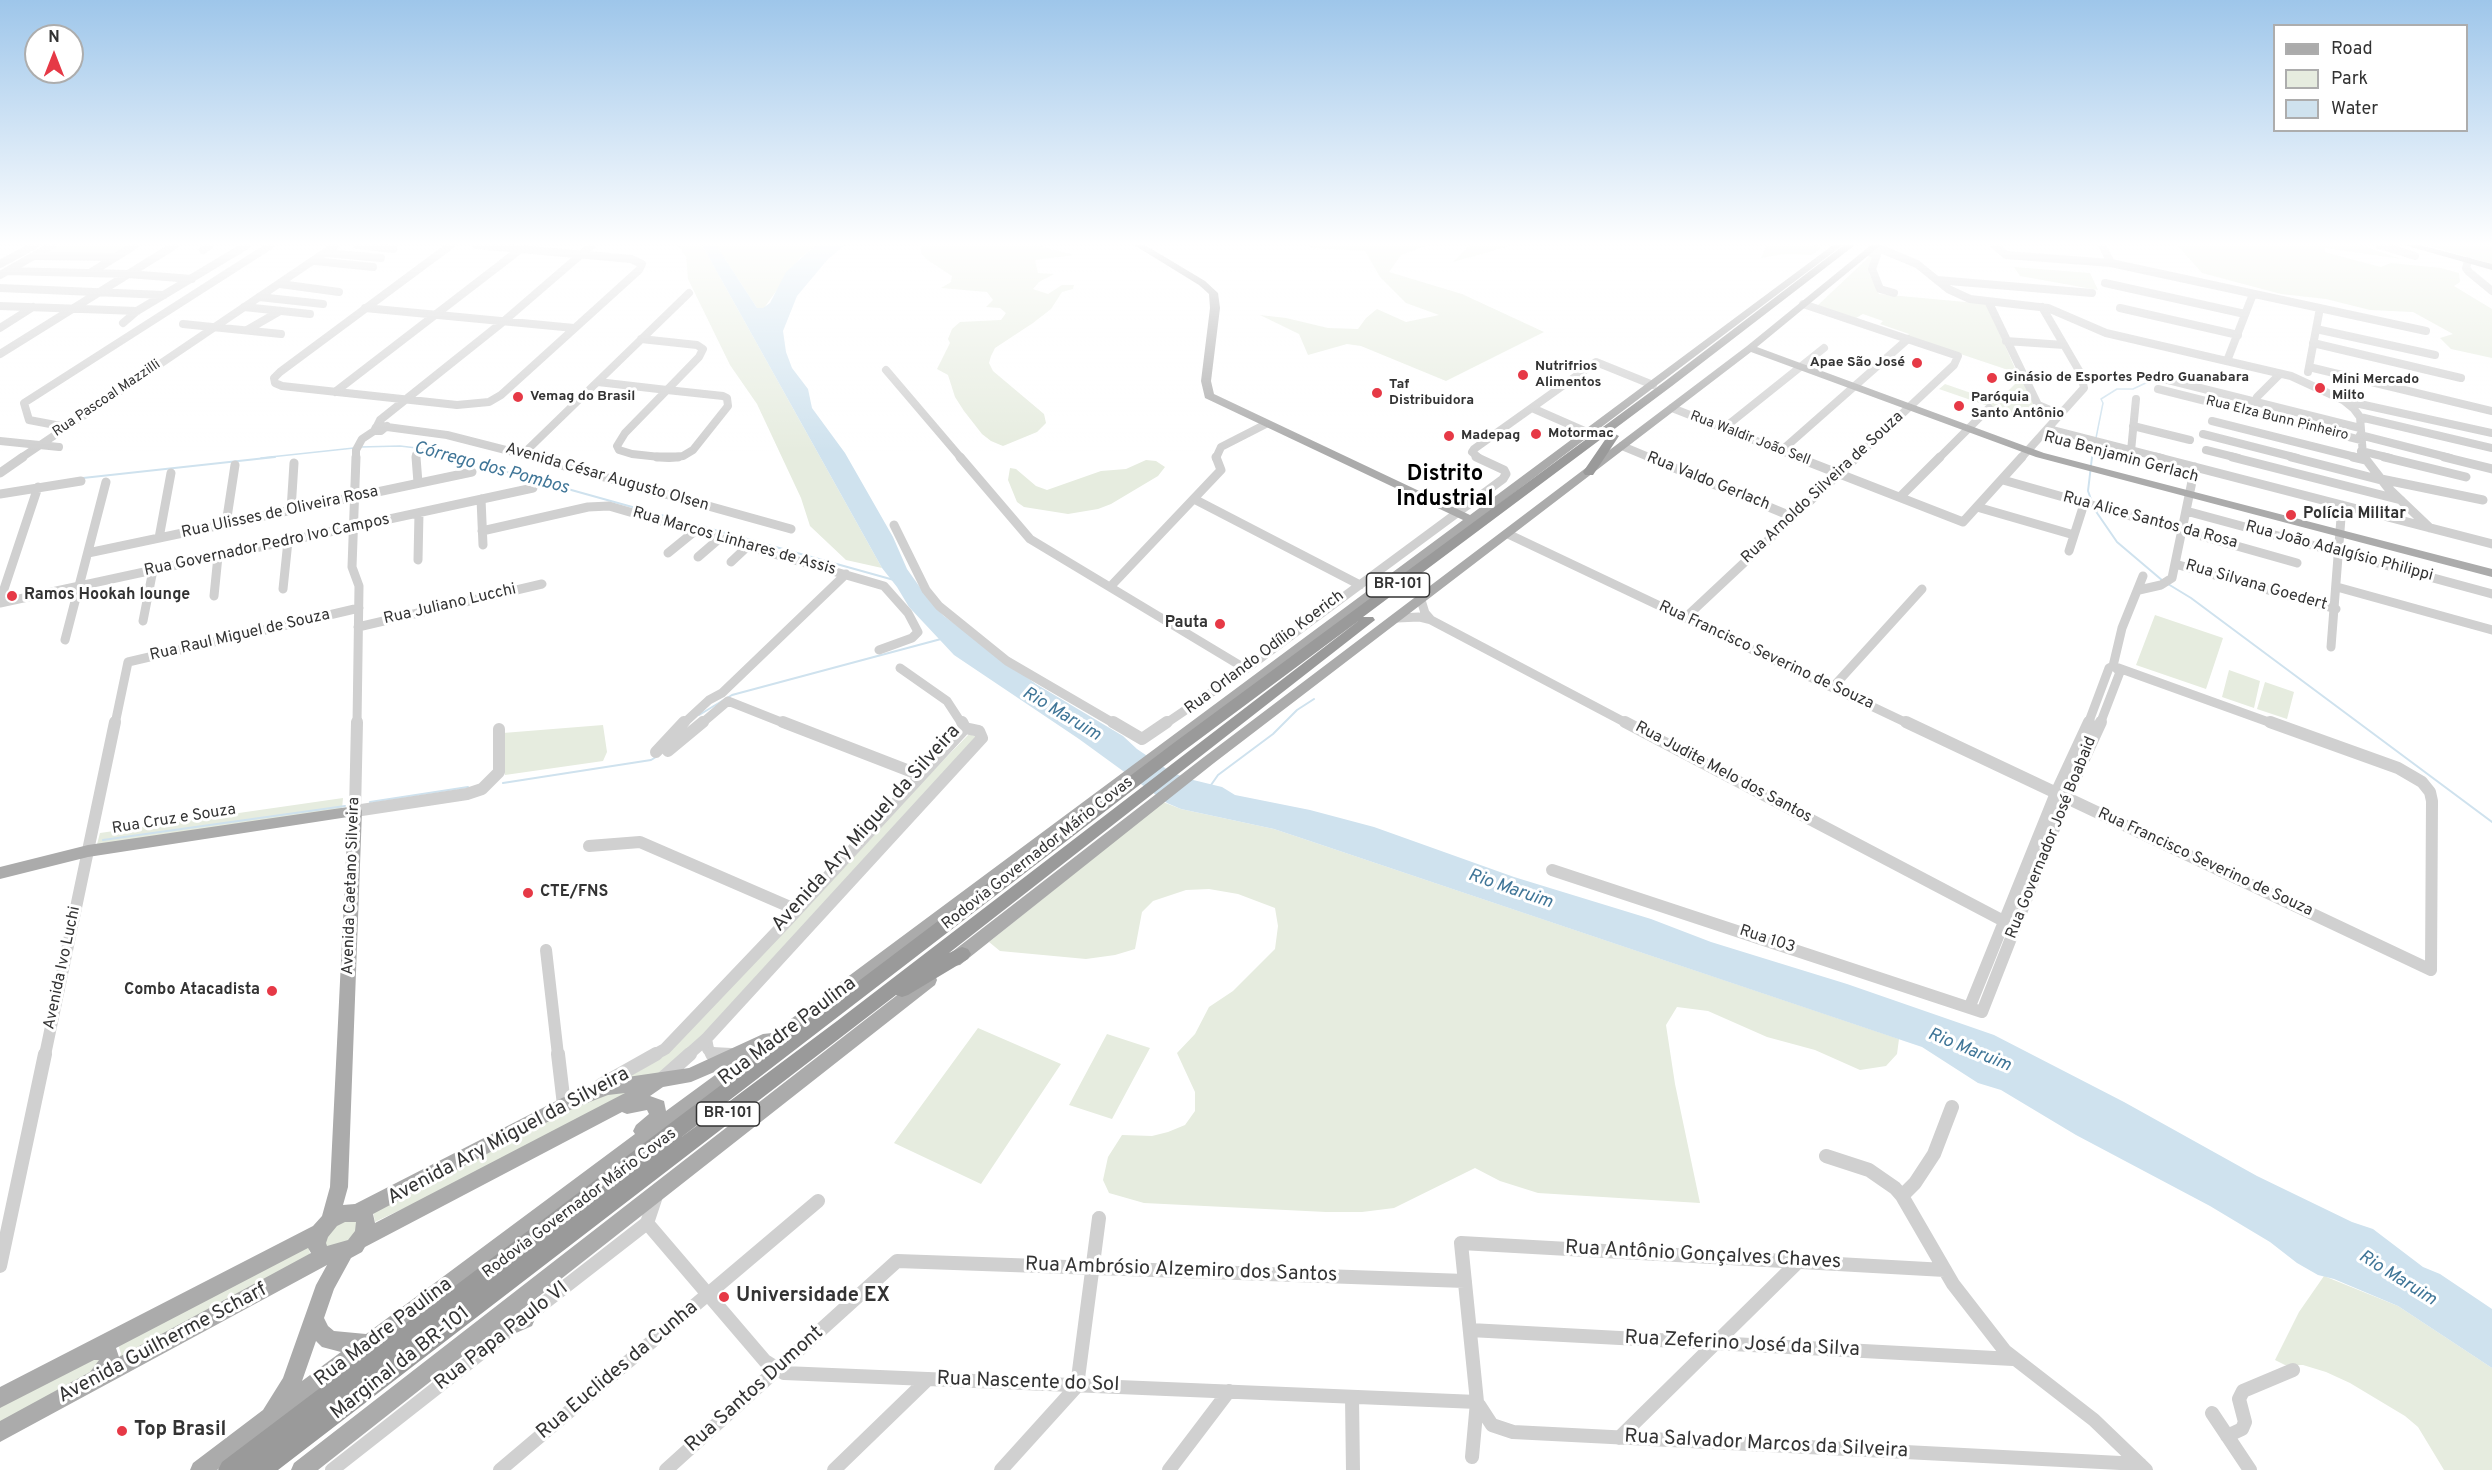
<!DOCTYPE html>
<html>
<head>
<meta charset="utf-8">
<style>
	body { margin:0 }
	#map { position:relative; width:2492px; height:1470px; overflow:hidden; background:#fff; font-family:Overpass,sans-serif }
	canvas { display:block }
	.legend { position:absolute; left:2273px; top:24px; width:195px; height:108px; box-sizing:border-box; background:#fff; border:2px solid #adadad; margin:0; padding:8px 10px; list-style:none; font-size:18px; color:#333 }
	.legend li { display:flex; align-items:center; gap:12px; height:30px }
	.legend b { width:30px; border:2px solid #adadad }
	.north { position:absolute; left:24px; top:24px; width:60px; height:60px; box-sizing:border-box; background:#fff; border:2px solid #adadad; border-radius:50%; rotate:0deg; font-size:16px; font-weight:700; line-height:24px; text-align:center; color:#333 }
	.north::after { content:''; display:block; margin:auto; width:21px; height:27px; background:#e63946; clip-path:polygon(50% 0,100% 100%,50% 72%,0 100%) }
</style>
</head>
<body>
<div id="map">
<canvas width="2492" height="1470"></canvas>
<ul class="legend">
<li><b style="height:8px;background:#ababab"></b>Road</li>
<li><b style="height:16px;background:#e6ecdf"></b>Park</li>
<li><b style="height:16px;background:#cfe2ee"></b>Water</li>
</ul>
<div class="north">N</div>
</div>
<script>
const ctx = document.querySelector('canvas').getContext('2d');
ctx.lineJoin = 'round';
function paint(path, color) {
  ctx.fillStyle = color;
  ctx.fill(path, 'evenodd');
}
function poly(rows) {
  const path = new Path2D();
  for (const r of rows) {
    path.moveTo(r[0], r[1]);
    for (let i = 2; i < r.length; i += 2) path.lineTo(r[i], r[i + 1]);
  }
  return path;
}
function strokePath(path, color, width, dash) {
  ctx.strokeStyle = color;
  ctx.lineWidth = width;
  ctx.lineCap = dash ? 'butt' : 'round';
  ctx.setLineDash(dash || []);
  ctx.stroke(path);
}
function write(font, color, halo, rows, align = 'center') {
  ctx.font = font + ' Overpass,sans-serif';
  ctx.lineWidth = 6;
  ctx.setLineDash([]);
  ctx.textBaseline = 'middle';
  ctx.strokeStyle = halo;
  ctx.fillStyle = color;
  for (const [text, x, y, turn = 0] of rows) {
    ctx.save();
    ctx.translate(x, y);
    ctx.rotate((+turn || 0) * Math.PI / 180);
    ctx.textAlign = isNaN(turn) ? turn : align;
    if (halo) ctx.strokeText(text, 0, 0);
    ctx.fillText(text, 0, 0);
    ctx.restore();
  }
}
paint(poly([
	[58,245,131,245,113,256,43,254],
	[678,245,702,245,882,568,846,560,810,526,801,498,757,404,730,365,688,279,686,257],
	[716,245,817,245,800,258,764,308,757,308],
	[921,245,1035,245,1074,255,1035,260,1038,273,1054,274,1039,282,1033,289,1048,294,1062,285,1074,285,1073,289,1062,292,1051,309,1033,323,995,348,991,356,989,363,993,371,1044,414,1046,423,1037,432,1003,446,991,441,982,434,964,411,955,397,948,375,937,369,950,343,948,339,952,329,960,322,1001,320,1006,313,1000,308,986,307,993,300,987,292,941,288,951,282,952,276,926,259,921,253],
	[1310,245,1429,245,1401,255,1389,272,1462,294,1544,332,1446,381,1361,346,1347,344,1308,355,1299,334,1260,315,1286,318,1328,328,1358,329,1366,318,1377,309,1406,322,1439,315,1406,303,1380,277,1365,251,1312,248],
	[1470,245,1507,245,1507,247,1453,262],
	[1767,245,1814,245,1822,248,1811,255,1784,254,1761,258],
	[2177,245,2361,245,2401,259,2326,248,2324,252,2381,267,2391,263,2441,268,2459,273,2460,282,2454,286,2492,309,2492,358,2451,349,2440,338,2453,334,2413,312,2370,310,2326,299,2281,294,2202,273],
	[2426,245,2492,245,2492,264],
	[1871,255,1874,256,1869,273,1879,294,1987,304,2017,373,1907,336,1909,334,1880,324,1883,321,1863,314,1856,318,1817,306],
	[2014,267,2090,273,2098,290,2020,276],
	[2018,381,2024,383,2038,408,2056,416,2054,418,2022,415,2020,417,1939,389,1945,384,1997,402],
	[1146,460,1156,461,1165,467,1158,476,1111,504,1098,509,1068,514,1024,507,1017,502,1008,480,1010,468,1016,469,1036,486,1047,490,1101,471,1126,469],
	[2155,615,2223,638,2206,689,2136,665],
	[2229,670,2260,681,2254,708,2222,697],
	[2265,682,2294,692,2287,719,2257,709],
	[603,725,607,752,603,761,505,775,503,733],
	[969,734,977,737,714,1027,659,1078,619,1081,641,1070],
	[343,798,342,809,96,848,100,833],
	[1163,802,1181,809,1274,829,1307,840,1899,1039,1897,1054,1886,1066,1860,1070,1815,1050,1767,1037,1708,1011,1677,1007,1666,1025,1675,1084,1700,1203,1538,1193,1500,1181,1475,1168,1394,1208,1362,1212,1326,1212,1144,1203,1109,1193,1103,1180,1108,1157,1122,1135,1152,1136,1168,1132,1185,1125,1195,1111,1195,1092,1177,1053,1195,1034,1209,1007,1233,991,1275,949,1278,926,1275,908,1238,894,1209,889,1186,890,1153,901,1142,912,1135,949,1115,955,1086,959,1000,951,989,942],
	[978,1028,1061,1064,981,1184,894,1143],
	[1107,1034,1150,1048,1112,1119,1069,1105],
	[650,1084,532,1147,375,1222,373,1211,596,1094],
	[338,1221,358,1222,353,1240,327,1248,323,1239],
	[308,1246,311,1257,117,1362,121,1354,118,1344],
	[2324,1276,2398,1306,2492,1368,2492,1470,2444,1470,2418,1427,2405,1416,2350,1383,2326,1372,2303,1365,2285,1365,2275,1360,2299,1312],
	[86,1359,100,1359,97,1369,0,1424,0,1403]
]), '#e6ecdf');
paint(poly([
	[702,245,716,245,757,308,763,308,770,303,786,272,809,251,817,245,845,245,828,259,797,296,783,331,786,352,792,368,808,389,812,408,845,453,893,537,907,569,929,600,944,616,1036,684,1123,736,1137,749,1168,770,1185,778,1222,787,1235,795,1310,810,1374,827,1514,877,1651,919,1711,942,1847,984,1994,1035,2124,1102,2257,1176,2352,1222,2373,1229,2423,1267,2440,1274,2492,1309,2492,1368,2398,1306,2334,1279,2318,1275,2297,1263,2270,1242,2210,1206,2076,1135,2001,1090,1978,1083,1922,1047,1307,840,1274,829,1181,809,1167,803,1079,739,954,655,909,607,897,587,882,568]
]), '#cfe2ee');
strokePath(poly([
	[2096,438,2103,403,2101,399,2117,389,2133,389,2150,381],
	[360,447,400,446,425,449,458,458],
	[261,458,354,448],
	[2092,458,2095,443]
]), '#cfe2ee', 1.5);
strokePath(poly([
	[453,457,894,580],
	[83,478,275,457],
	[2092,502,2088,491,2092,457],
	[2095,510,2117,542,2163,581],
	[2168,584,2191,598,2492,822],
	[699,715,732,695,941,639],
	[503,783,651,760,656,757],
	[1211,785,1218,775,1273,734,1297,710,1314,699],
	[370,802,468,787],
	[103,840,345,806]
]), '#cfe2ee', 2);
strokePath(poly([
	[357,245,393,249],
	[451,245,280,372,274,378,275,383,282,386,457,405,489,402,501,395,639,270,642,264,631,259,476,245],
	[1994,245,2006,255,2111,263,2426,331],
	[2102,245,2111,263],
	[2379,245,2415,256],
	[1876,247,1917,264,1948,289,1970,299,2048,308,2106,333,2291,376,2343,400,2354,409,2360,417,2363,455,2365,458],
	[203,250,210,245],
	[1869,252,1877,255,1872,269,1880,289,1894,293],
	[325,253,381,258],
	[35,256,116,257],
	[315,261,373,267],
	[2468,261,2466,268,2469,272,2492,291],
	[0,264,35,245],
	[7,271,128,274,192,279],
	[90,273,135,245],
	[0,275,53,245],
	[1937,280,2092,293],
	[2105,283,2245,314],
	[280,284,339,292],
	[0,288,164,295],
	[259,297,323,304],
	[1989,303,2038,405,2062,415],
	[1803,304,1958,356,1954,365,1855,458],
	[0,306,137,311],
	[244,307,310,314],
	[365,308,574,328],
	[2120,308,2238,335],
	[123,323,137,311,247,245],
	[183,324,281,334],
	[0,328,33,307],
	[2316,329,2435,355],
	[247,330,280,311],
	[641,339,697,345,703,349,699,357,667,390],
	[2006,341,2064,345],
	[2313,343,2461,378],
	[0,354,175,245],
	[2227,361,2253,294],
	[2309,367,2492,411],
	[886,370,961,458],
	[2308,372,2320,308],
	[2152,376,2360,428],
	[598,382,667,390],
	[2158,389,2361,440],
	[667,390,723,396,727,398,728,406,693,450,683,456,669,458,632,454,619,450,617,446,625,433,667,390],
	[335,392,522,248],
	[2257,397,2280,374],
	[2346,401,2492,433],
	[1532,408,1589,433],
	[1672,408,1800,458],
	[2360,417,2492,448],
	[2212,421,2359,458],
	[377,426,380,420,504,321,592,245],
	[387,426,381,431,374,431,376,427,387,426],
	[2133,426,2190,440],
	[66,427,29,420,24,403,271,245],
	[387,427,447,435,537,458],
	[1724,428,1824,348],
	[2049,429,2162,458],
	[2203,434,2297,458],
	[2360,435,2450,458],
	[0,441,59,447],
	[1622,446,1651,458],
	[2206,450,2238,458],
	[1781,451,1908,339],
	[2131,451,2136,399],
	[2361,451,2390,458],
	[523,454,689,293],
	[416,455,416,458],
	[21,458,336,245],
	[356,458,356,450,362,439,374,431],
	[1216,458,1221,447,1266,424],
	[1479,458,1472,452,1474,449,1596,362,1653,385],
	[1939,458,1989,408],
	[2021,458,2084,388,2081,374,2042,307]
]), '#d0d0d0', 8);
strokePath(poly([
	[356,457,352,567,359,586,357,724],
	[416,457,418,483],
	[532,457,791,529],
	[657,457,678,457],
	[960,457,1030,539,1246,669],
	[1648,457,1793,517],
	[1796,457,1963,522,2022,457],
	[2156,457,2492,544],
	[2232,457,2401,500],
	[2291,457,2381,480],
	[2353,457,2366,460],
	[2364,457,2388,488,2430,528],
	[2384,457,2466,477],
	[2444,457,2492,469],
	[0,473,23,457],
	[2381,479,2483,500],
	[2003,480,2297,563],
	[0,494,81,481],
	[1900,497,1940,457],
	[481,499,483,545],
	[1194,499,1360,585],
	[1977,507,2074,535],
	[291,510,294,463],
	[2186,511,2492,594],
	[226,524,235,465],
	[894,525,926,590,939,606,1007,661,1115,724],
	[482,531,588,507,609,506,884,586,908,613,918,632,912,638,879,650],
	[1508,534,1909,724],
	[159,538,171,473],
	[2069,551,2084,504],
	[88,553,472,472],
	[668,553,695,531],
	[698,557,720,538],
	[418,560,419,513],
	[731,562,748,546],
	[2175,564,2336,609],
	[1110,587,1221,470,1216,457],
	[2337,587,2492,630],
	[283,589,288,541],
	[2139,590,2161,585,2172,578,2195,467],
	[214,596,218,556],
	[1421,600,1425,613,1431,620],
	[0,601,38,487],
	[0,603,533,488],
	[1397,618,1419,617,1431,620,1628,724],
	[1685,618,1857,457],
	[143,621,153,570],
	[358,627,542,584],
	[65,640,106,482],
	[2331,647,2342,505],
	[2113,666,2274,724],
	[900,668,947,701,962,724],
	[1833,687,1922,589],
	[115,724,128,662,359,608],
	[683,724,709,700,722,693,846,574],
	[701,724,728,701,786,724],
	[1165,724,1246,669,1503,479,1506,474,1504,470,1476,457],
	[2088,724,2109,668,2113,666,2122,628,2143,576],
	[2100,724,2120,672,2114,666]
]), '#d0d0d0', 9);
strokePath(poly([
	[357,722,355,811,467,794,482,789,499,772,499,729],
	[783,722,920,775],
	[962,722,965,728],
	[1113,722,1142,739,1167,722],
	[1625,722,2015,927],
	[1906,722,2431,970,2432,801,2430,792,2422,782,2398,768,2270,722],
	[668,751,703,722],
	[656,752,684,722],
	[589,846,640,842,797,910],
	[1552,870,1982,1012,2066,798,2101,722],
	[546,950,558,1055],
	[1970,1006,2056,793,2089,722],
	[706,1039,708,1049,712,1054,731,1055],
	[45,1055,115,722],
	[654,1055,665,1049,788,920,965,728],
	[688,1055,706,1039,982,738,979,731,965,728]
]), '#d0d0d0', 12);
strokePath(poly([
	[558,1054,564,1105],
	[712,1054,731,1055],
	[663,1078,690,1054],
	[601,1085,656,1054],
	[1826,1156,1869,1170,1895,1188,1902,1196,1953,1284,2005,1351,2094,1420,2146,1470],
	[1902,1196,1915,1183,1934,1154,1952,1107],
	[647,1223,765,1361,784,1373,1477,1402],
	[0,1266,45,1054],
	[521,1321,647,1223,656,1196],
	[1470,1330,2013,1359],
	[1352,1397,1353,1470],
	[1479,1405,1492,1425,1513,1432,2140,1464],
	[2212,1413,2250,1470],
	[2227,1436,2242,1429,2245,1422,2239,1399,2243,1391,2293,1370],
	[1619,1438,1798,1262],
	[1472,1457,1477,1402,1461,1243,1945,1270],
	[332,1470,504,1335],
	[500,1470,818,1201],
	[666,1470,897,1261,1465,1281],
	[834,1470,928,1379],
	[1001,1470,1077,1386,1099,1218],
	[1169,1470,1229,1391]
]), '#d0d0d0', 14);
paint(poly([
	[1134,245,1145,245,1205,281,1218,293,1220,308,1211,381,1214,394,1470,515,1833,245,1843,245,217,1470,190,1470,193,1463,263,1410,283,1378,316,1285,327,1265,0,1442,0,1421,90,1372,99,1360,94,1360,0,1408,0,1387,313,1226,322,1216,330,1187,348,817,88,857,0,879,0,867,88,845,355,806,360,807,362,811,348,1187,343,1205,355,1204,562,1098,607,1080,689,1068,763,1034,772,1033,1463,520,1205,398,1201,381,1210,308,1209,294,1199,285,1134,245],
	[726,1067,666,1111,664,1101,650,1096,663,1087,691,1082,726,1067],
	[625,1093,375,1223,373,1214,574,1108,608,1095,625,1093],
	[647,1110,649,1114,636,1125,633,1131,635,1134,366,1334,334,1331,328,1326,324,1318,334,1289,351,1258,362,1252,365,1247,622,1112,627,1114,647,1110],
	[345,1222,356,1222,355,1231,348,1240,327,1246,326,1243,328,1237,337,1226,345,1222],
	[308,1248,311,1253,119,1357,116,1348,308,1248],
	[316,1341,322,1347,341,1352,302,1381,316,1341],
	[1871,245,1881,245,1757,347,2044,453,2492,569,2492,577,2036,457,1751,352,1214,763,960,965,954,966,948,965,946,960,948,955,1204,757,1747,346,1871,245],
	[2404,245,2420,245,2492,264,2492,270,2404,245],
	[929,973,935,975,937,980,935,985,519,1312,525,1309,532,1312,535,1319,532,1326,477,1350,473,1348,318,1470,291,1470,294,1463,923,975,929,973]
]), '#ababab');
paint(poly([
	[1844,245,1855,245,1672,386,1363,617,1373,617,1375,620,949,953,962,947,968,949,971,954,968,959,908,995,902,997,896,995,278,1470,218,1470,222,1462,1175,742,1664,382,1844,245],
	[1361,619,837,1021,679,1139,1185,750,1361,619],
	[1613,433,1619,436,1593,475,1585,475,1583,472,1609,434,1613,433]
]), '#9a9a9a');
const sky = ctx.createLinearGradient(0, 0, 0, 451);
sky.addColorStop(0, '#9ec6ea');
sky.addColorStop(0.54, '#fff');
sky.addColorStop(1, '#ffffff00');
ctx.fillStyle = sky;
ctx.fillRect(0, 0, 2492, 451);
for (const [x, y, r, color] of [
	[1917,363,6,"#e63946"],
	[1523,375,6,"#e63946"],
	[1992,378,6,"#e63946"],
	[2320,388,6,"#e63946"],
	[1377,393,6,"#e63946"],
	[518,397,6,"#e63946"],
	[1959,406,6,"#e63946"],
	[1536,434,6,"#e63946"],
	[1449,436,6,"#e63946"],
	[2291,515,6,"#e63946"],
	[12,596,6,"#e63946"],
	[1220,624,6,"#e63946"],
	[528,893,6,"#e63946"],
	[272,991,6,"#e63946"],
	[724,1297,6,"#e63946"],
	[122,1431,6,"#e63946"]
]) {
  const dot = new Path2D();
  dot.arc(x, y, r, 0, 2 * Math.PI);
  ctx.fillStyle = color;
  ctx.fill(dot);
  strokePath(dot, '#fff', 2);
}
write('bold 14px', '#333', '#fff', [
	["Apae São José",1905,363,"right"],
	["Nutrifrios",1535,367],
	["Alimentos",1535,383],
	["Ginásio de Esportes Pedro Guanabara",2004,378],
	["Mini Mercado",2332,380],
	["Milto",2332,396],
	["Taf",1389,385],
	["Distribuidora",1389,401],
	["Vemag do Brasil",530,397],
	["Paróquia",1971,398],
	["Santo Antônio",1971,414],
	["Motormac",1548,434],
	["Madepag",1461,436]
], 'left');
write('14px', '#333', '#fff', [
	["Rua Pascoal Mazzilli",107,399,-34],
	["Rua Elza Bunn Pinheiro",2277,419,14],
	["Rua Waldir João Sell",1750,439,21]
]);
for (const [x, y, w] of [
	[1398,585,63],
	[728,1114,63]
]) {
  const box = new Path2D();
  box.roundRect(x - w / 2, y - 12, w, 24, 4.5);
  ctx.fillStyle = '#fff';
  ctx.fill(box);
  strokePath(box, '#333', 1.5);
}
write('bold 15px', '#333', null, [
	["BR-101",1398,585],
	["BR-101",728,1114]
]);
write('16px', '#333', '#fff', [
	["Rua Benjamin Gerlach",2121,458,15],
	["Avenida César Augusto Olsen",607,478,16],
	["Rua Valdo Gerlach",1708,482,22],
	["Rua Arnoldo Silveira de Souza",1823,488,-43],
	["Rua Ulisses de Oliveira Rosa",280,513,-12],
	["Rua Alice Santos da Rosa",2150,521,15],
	["Rua Marcos Linhares de Assis",734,542,16],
	["Rua Governador Pedro Ivo Campos",267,546,-12],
	["Rua João Adalgísio Philippi",2339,552,15],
	["Rua Silvana Goedert",2256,586,16],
	["Rua Juliano Lucchi",450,605,-13],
	["Rua Raul Miguel de Souza",240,636,-13],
	["Rua Orlando Odílio Koerich",1265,653,-37],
	["Rua Francisco Severino de Souza",1766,656,25],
	["Rua Judite Melo dos Santos",1723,773,28],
	["Rua Cruz e Souza",174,820,-9],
	["Rua Governador José Boabaid",2052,838,-68],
	["Rodovia Governador Mário Covas",1038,854,-38],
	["Rua Francisco Severino de Souza",2205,863,25],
	["Avenida Caetano Silveira",352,886,-88],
	["Rua 103",1767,940,18],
	["Avenida Ivo Luchi",63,968,-78],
	["Rodovia Governador Mário Covas",580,1204,-37]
]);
write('bold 16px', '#333', '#fff', [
	["Polícia Militar",2303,515],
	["Ramos Hookah lounge",24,596],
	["Pauta",1208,624,"right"],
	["CTE/FNS",540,893],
	["Combo Atacadista",260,991,"right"]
], 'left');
write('italic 18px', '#3f7597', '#fff', [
	["Córrego dos Pombos",491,469,15],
	["Rio Maruim",1061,715,31],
	["Rio Maruim",1510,890,19],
	["Rio Maruim",1969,1051,22],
	["Rio Maruim",2397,1279,32]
]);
write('20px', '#333', '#fff', [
	["Avenida Ary Miguel da Silveira",867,829,-48],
	["Rua Madre Paulina",788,1032,-37],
	["Avenida Ary Miguel da Silveira",509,1137,-28],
	["Rua Antônio Gonçalves Chaves",1703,1256,3],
	["Rua Ambrósio Alzemiro dos Santos",1181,1271,2],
	["Rua Madre Paulina",384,1333,-37],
	["Rua Papa Paulo VI",502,1337,-38],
	["Avenida Guilherme Scharf",163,1344,-28],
	["Rua Zeferino José da Silva",1742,1345,3],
	["Marginal da BR-101",401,1364,-38],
	["Rua Euclides da Cunha",618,1371,-40],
	["Rua Nascente do Sol",1028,1383,2],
	["Rua Santos Dumont",755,1390,-42],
	["Rua Salvador Marcos da Silveira",1766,1445,3]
]);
write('bold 20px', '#333', '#fff', [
	["Universidade EX",736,1297],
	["Top Brasil",134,1431]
], 'left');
write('bold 22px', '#000', '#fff', [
	["Distrito",1445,476],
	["Industrial",1445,501]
]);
</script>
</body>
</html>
